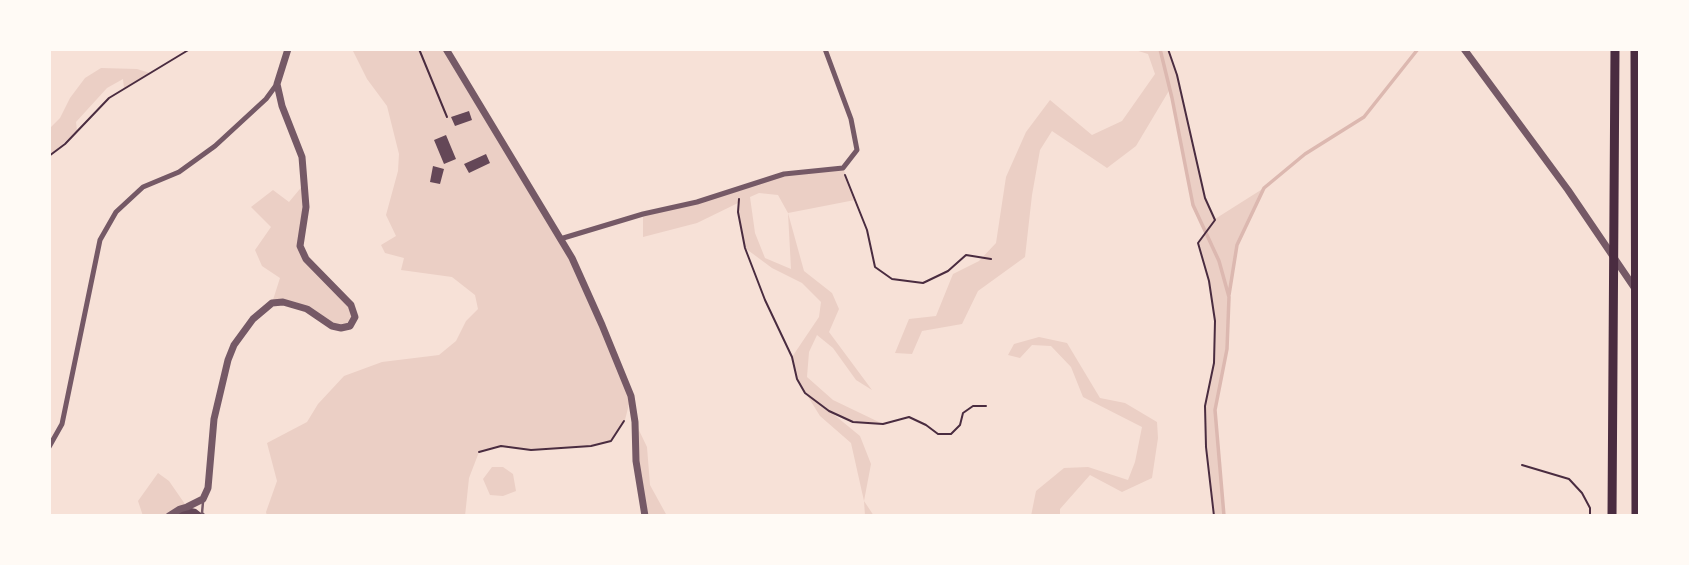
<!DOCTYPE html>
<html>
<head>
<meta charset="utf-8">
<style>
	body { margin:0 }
	#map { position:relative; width:1689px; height:565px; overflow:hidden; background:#f7e1d7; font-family:"IBM Plex Sans",sans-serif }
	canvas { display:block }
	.frame { position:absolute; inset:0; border:51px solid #fffaf5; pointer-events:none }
</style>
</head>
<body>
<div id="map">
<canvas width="1689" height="565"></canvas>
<div class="frame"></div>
</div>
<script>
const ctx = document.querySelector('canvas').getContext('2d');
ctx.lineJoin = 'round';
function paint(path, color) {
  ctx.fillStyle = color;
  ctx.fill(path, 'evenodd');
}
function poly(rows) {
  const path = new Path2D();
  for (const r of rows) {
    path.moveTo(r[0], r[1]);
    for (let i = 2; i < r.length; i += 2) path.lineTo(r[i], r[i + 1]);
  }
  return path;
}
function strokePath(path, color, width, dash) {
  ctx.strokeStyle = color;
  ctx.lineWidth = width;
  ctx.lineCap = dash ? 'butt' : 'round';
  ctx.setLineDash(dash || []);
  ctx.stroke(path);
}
paint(poly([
	[352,49,446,49,572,258,631,396,625,420,611,441,591,446,531,450,501,446,479,452,469,478,465,516,267,516,266,512,277,481,267,443,307,422,318,404,344,376,382,362,439,355,456,341,466,321,478,309,475,295,452,277,401,270,404,258,385,253,381,245,396,236,386,215,398,171,399,154,387,106,367,79],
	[1132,49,1168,49,1177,75,1205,198,1215,219,1264,188,1237,245,1229,297,1227,349,1215,410,1224,516,1214,516,1206,447,1205,406,1214,363,1215,321,1209,281,1198,243,1206,231,1193,205,1170,89,1136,146,1107,168,1052,131,1040,150,1032,195,1025,257,978,291,962,324,922,331,912,354,895,353,909,319,936,316,953,274,979,261,996,243,1006,177,1026,132,1050,100,1092,135,1122,121,1155,74,1148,54],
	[101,68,137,69,150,73,124,88,123,79,107,88,76,122,77,131,49,156,49,129,60,118,70,98,85,78],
	[843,168,855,200,788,213,804,271,832,293,839,309,829,332,872,390,856,380,833,348,817,335,809,352,807,377,833,400,883,424,853,422,832,413,860,436,871,464,864,501,874,516,865,516,864,501,851,443,820,416,797,379,792,357,819,317,821,302,802,283,772,268,745,248,738,212,738,203,697,223,643,237,643,214,697,202,784,174],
	[759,193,778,195,788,213,791,269,765,258,755,233,750,197],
	[304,184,300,246,306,259,335,288,355,317,341,328,307,309,272,303,280,278,262,266,255,250,271,227,251,207,273,190,289,202],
	[1039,337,1067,343,1100,398,1125,403,1157,422,1158,438,1152,478,1122,492,1090,475,1060,509,1060,516,1031,516,1036,491,1064,468,1088,467,1128,480,1135,462,1142,427,1083,397,1071,367,1051,346,1032,345,1020,358,1008,355,1014,344],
	[635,422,647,447,650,485,667,516,645,516],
	[492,467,503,467,513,474,516,491,503,496,490,495,483,479],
	[158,473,169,481,187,507,169,516,143,516,138,501]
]), '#ebcfc5');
strokePath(poly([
	[1160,49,1172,98,1193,205,1219,261,1229,297,1227,349,1215,410,1224,516],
	[1229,295,1237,245,1264,188,1305,154,1364,117,1418,49]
]), '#dcb8b0', 3.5);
paint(poly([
	[469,111,472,120,455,126,451,117],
	[446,135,456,159,444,164,434,140],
	[486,154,490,163,469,173,464,164],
	[433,166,444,169,440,184,430,182],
	[187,507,196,509,205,516,169,516]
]), '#644757');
strokePath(poly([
	[419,49,447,117],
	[1168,49,1177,75,1205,198,1215,220,1198,243,1209,281,1215,321,1214,363,1205,406,1206,447,1214,516],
	[49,156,65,144,109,98,190,49],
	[845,175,867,230,875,267,892,279,923,283,948,271,966,255,991,259],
	[739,199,738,212,745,248,765,300,792,357,797,379,805,393,829,411,853,422,883,424,909,417,926,425,938,434,951,434,960,425,963,413,973,406,986,406],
	[479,452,501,446,531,450,591,446,611,441,624,421],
	[1522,465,1569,479,1582,493,1590,508,1590,516]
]), '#4a2c40', 2);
strokePath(poly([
	[203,502,202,513,205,516]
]), '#755966', 2.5);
strokePath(poly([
	[560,239,643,214,697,202,784,174,843,168,857,150,851,119,825,49],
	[49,447,62,424,100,240,116,212,143,187,179,172,215,146,266,99,277,84]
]), '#755966', 5);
strokePath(poly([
	[446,49,572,258,602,325,631,396,635,422,636,461,645,516],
	[1464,49,1568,190,1640,296],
	[169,516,180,509,187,507,203,499,208,488,214,419,228,360,234,345,253,319,272,303,283,302,307,309,332,326,341,328,350,326,355,317,351,305,306,259,300,246,306,207,302,157,282,106,277,84,288,49]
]), '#755966', 7);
strokePath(poly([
	[1635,49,1636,516],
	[1612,516,1615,49]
]), '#4a2c40', 9);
</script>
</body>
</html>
